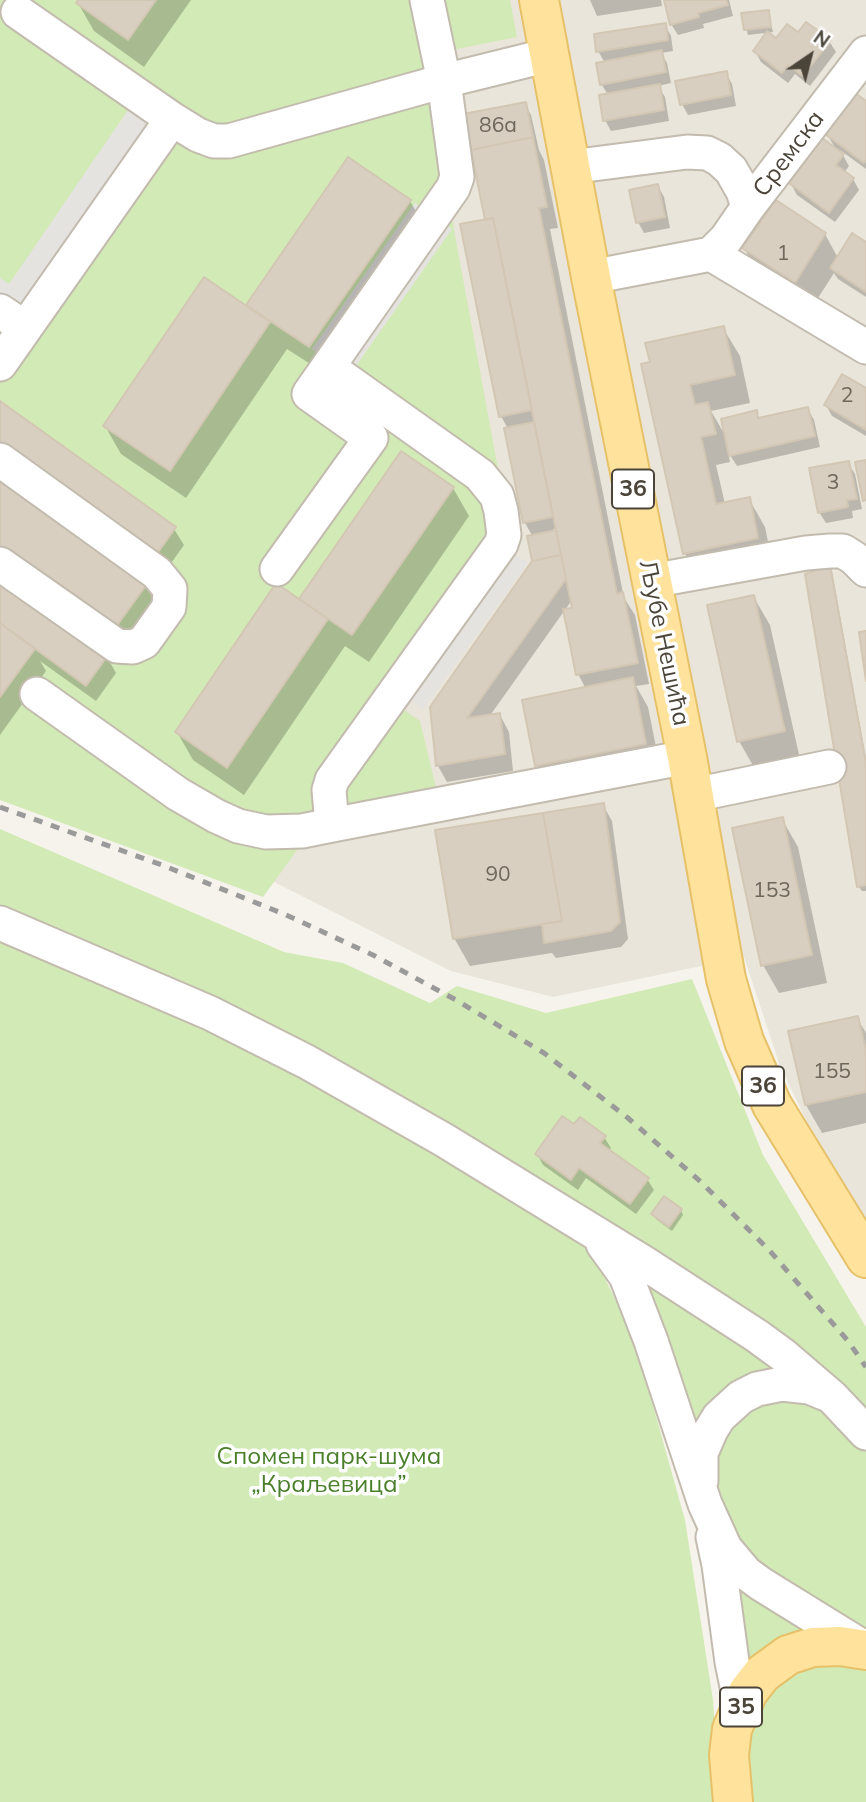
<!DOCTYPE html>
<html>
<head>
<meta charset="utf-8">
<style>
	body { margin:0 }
	#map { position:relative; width:866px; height:1802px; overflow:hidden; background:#f6f3ec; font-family:Mulish,sans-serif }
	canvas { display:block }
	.north { position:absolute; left:775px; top:21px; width:70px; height:70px; -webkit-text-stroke:5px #fff; paint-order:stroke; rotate:35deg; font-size:19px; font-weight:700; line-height:28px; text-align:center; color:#4b4439 }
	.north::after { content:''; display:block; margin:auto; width:24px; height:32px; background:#4b4439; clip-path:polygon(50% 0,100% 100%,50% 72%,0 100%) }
</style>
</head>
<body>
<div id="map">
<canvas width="866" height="1802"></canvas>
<div class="north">N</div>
</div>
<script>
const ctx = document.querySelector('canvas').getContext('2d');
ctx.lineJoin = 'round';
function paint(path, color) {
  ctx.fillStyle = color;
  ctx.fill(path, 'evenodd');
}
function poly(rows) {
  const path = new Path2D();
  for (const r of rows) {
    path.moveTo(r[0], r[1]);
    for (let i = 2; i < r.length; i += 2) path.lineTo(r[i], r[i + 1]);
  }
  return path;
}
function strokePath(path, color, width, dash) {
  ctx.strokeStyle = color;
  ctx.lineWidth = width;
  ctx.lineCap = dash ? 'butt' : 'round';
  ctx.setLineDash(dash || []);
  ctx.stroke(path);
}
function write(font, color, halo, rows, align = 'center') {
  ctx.font = font + ' Mulish,sans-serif';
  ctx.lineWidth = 7;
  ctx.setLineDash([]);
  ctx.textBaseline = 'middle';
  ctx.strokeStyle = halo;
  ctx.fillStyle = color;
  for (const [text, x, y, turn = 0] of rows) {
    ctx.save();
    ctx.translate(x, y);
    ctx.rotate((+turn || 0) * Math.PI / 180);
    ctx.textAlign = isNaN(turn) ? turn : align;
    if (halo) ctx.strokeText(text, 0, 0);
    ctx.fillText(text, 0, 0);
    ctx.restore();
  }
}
paint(poly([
	[0,0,866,0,866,1227,821,1151,780,1066,744,957,553,997,451,971,234,862]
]), '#eae5da');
paint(poly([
	[0,0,510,0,517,37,422,56,512,545,395,704,420,721,437,792,303,842,263,897,0,800],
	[0,829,284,952,343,963,430,1003,457,986,546,1013,692,979,763,1155,866,1327,866,1802,742,1802,688,1408,591,1249,635,1341,685,1520,713,1700,720,1802,0,1802]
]), '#d2eab5');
paint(poly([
	[128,110,150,125,0,341,0,278,9,284],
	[415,203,452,229,349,376,312,349],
	[503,546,528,563,423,709,399,691]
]), '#e5e3e0');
paint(poly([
	[81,0,191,0,144,67,94,31,78,3],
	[590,0,661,0,662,6,597,16],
	[668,0,729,0,733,16,703,24,704,28,678,35,671,24],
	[768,12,773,32,748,35,743,15],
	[665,25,671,36,673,51,661,53,667,63,671,83,658,86,665,97,669,121,611,131,605,120,608,95,602,85,598,64,605,63,598,51],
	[798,34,829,41,836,52,810,86,795,74,788,83,761,62,755,51,777,41],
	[726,73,732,84,736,106,688,115,682,104],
	[866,103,866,169,840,150,849,166,844,173,853,179,859,190,835,222,797,195,791,184,837,151,827,134],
	[525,104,531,115,539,150,544,160,558,228,550,229,624,598,635,615,649,684,636,686,648,707,661,772,553,794,537,766,524,701,586,689,578,674,572,600,489,717,500,715,509,732,513,771,447,782,438,766,535,561,533,537,525,523,508,429,501,416,488,221],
	[558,528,559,540,553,529],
	[349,159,410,201,426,229,326,374,287,349,186,498,121,454,105,426,246,308],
	[658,186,664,197,670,228,644,233,638,222],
	[825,234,838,258,866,244,866,297,838,279,834,273,811,309,760,276,744,248],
	[723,328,740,356,750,403,711,411,725,435,756,412,760,420,808,409,814,420,820,447,737,466,728,452,730,462,716,465,725,504,749,499,765,527,773,566,701,582,685,554,652,363],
	[866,390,866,436,832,416,826,405],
	[0,404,174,529,184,545,164,573],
	[848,463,855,474,862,509,852,511,853,518,826,523,819,512],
	[453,488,469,516,369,662,345,646,244,795,193,760,177,732,299,602],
	[0,560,145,586,158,607,125,651],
	[829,567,832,572,866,759,866,891,862,891,859,887,807,575],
	[0,580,107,657,116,673,96,701,40,661,46,671,0,735],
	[753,596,770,625,800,759,755,769,739,741],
	[603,805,612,821,628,939,621,947,556,958,552,953,470,966,454,938],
	[782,819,798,847,827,983,779,993,763,965],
	[857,1018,866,1033,866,1123,822,1133,806,1105,790,1032],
	[575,1126,604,1137,611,1148,608,1151,647,1179,654,1190,636,1214,586,1178,578,1190,543,1165,537,1154],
	[681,1210,683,1215,672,1231,656,1219,653,1214]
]), '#0003');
const building = poly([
	[78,0,156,0,128,40,76,3,78,0],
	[664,0,726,0,728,5,698,13,699,17,670,25,664,0],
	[769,10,771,27,744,30,741,13,769,10],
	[806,22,831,40,803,76,788,65,782,73,753,51,767,31,776,38,787,24,798,32,806,22],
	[666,23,668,40,596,52,594,34,666,23],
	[662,50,666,72,600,85,596,63,662,50],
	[727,71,731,95,680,105,675,81,727,71],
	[660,84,664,110,603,121,599,95,660,84],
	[855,93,866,101,866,160,864,163,825,134,855,93],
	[526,102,533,137,471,150,463,114,526,102],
	[533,137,547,207,539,208,617,594,623,592,638,663,576,675,563,609,572,608,561,555,493,218,485,220,471,150,533,137],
	[822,138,844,154,836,165,854,178,829,213,789,183,822,138],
	[348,157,411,200,309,347,246,305,348,157],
	[658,184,665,217,636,223,629,190,658,184],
	[776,200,826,233,795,283,742,248,776,200],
	[493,218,532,410,499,417,460,224,493,218],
	[852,233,866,242,866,292,830,268,852,233],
	[204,277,270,322,170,471,103,426,204,277],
	[724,326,735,375,690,385,695,405,708,402,716,434,701,437,716,504,750,497,758,538,683,554,641,364,650,362,645,343,724,326],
	[842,374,866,388,866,430,824,405,842,374],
	[0,401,176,527,154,558,0,447,0,401],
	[808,407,815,436,729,456,721,419,757,410,758,418,808,407],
	[534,422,553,517,523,523,504,428,534,422],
	[401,451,454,487,352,635,299,599,401,451],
	[866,460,866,500,863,501,855,462,866,460],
	[849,461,857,499,847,500,848,507,818,513,809,468,849,461],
	[0,478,147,584,113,631,0,549,0,478],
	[556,530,561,555,532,561,527,536,556,530],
	[561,555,566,579,467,718,500,713,505,754,436,766,430,707,532,561,561,555],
	[830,565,866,763,866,885,857,887,805,574,830,565],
	[0,577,108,655,86,686,0,623,0,577],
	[276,583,328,619,227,768,175,732,276,583],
	[754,595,785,731,737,742,707,605,754,595],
	[0,623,35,649,0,697,0,623],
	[866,631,866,681,859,632,866,631],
	[633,677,646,744,535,766,522,700,633,677],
	[604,803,620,922,611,931,544,943,542,924,562,921,543,813,604,803],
	[543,813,562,921,453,939,435,830,543,813],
	[783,817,812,955,761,966,732,828,783,817],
	[858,1016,866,1051,866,1092,805,1105,788,1031,858,1016],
	[562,1116,574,1124,580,1117,606,1136,600,1143,649,1178,630,1204,579,1168,571,1180,535,1154,562,1116],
	[664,1196,682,1209,669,1227,651,1214,664,1196]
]);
paint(building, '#d8cfc1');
strokePath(building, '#d3c7b4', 2);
const minor = poly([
	[18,12,172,119,198,135,214,141,229,141,444,81,549,55],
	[570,167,687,152,707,153,719,159,731,170,743,191,748,207],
	[711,254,726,239,748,207,866,53],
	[591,277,711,254,866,347],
	[0,311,25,328],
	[0,364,172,119],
	[328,367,480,475,497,496,501,511,504,535,501,544,332,780,329,790,332,825,687,757],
	[0,460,157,573,170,589,169,607,144,642,133,647,117,646,0,564],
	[277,569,371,438,309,394,453,188,457,177,444,81,427,0],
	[651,581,806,553,830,551,843,551,854,558,866,570],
	[37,694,178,794,216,816,238,826,266,832,302,831,332,825],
	[694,795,829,767],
	[0,923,210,1013,307,1062,444,1140,646,1264,757,1336,783,1355,832,1397,866,1433],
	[603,1244,626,1276,651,1341,705,1504,725,1548,746,1573,761,1584,866,1649],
	[701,1481,701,1453,711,1430,719,1417,741,1397,757,1389,782,1384,809,1387,826,1394],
	[713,1537,719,1565,732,1662,741,1706]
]);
const major = poly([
	[539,0,591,277,687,757,726,979,744,1041,772,1105,866,1258],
	[733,1802,729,1755,732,1729,748,1692,762,1674,788,1655,813,1647,840,1646,866,1650]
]);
strokePath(minor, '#c2bbae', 37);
strokePath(major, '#e6c16a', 42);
strokePath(minor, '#fff', 33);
strokePath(major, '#ffe39c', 38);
strokePath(poly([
	[0,807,162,865,284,914,373,955,456,1000,544,1053,628,1118,701,1182,769,1250,848,1341,866,1367]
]), '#9a9a9a', 5, [9, 9]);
write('21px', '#6e675b', null, [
	["86a",498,126],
	["1",783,254],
	["2",847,396],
	["3",833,483],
	["90",498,875],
	["153",772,891],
	["155",832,1072]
]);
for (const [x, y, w] of [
	[633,489,42],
	[763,1086,42],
	[741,1707,42]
]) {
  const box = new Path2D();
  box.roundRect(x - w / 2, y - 19.5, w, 39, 5);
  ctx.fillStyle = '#fff';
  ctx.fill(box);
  strokePath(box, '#4b4439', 2);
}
write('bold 23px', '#4b4439', null, [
	["36",633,489],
	["36",763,1086],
	["35",741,1707]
]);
write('24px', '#4b4439', '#fff', [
	["Сремска",789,154,-53],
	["Љубе Нешића",664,643,78]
]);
write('24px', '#4a7f2a', '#fff', [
	["Спомен парк-шума",329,1457],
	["„Краљевица”",329,1485]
]);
</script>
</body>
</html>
